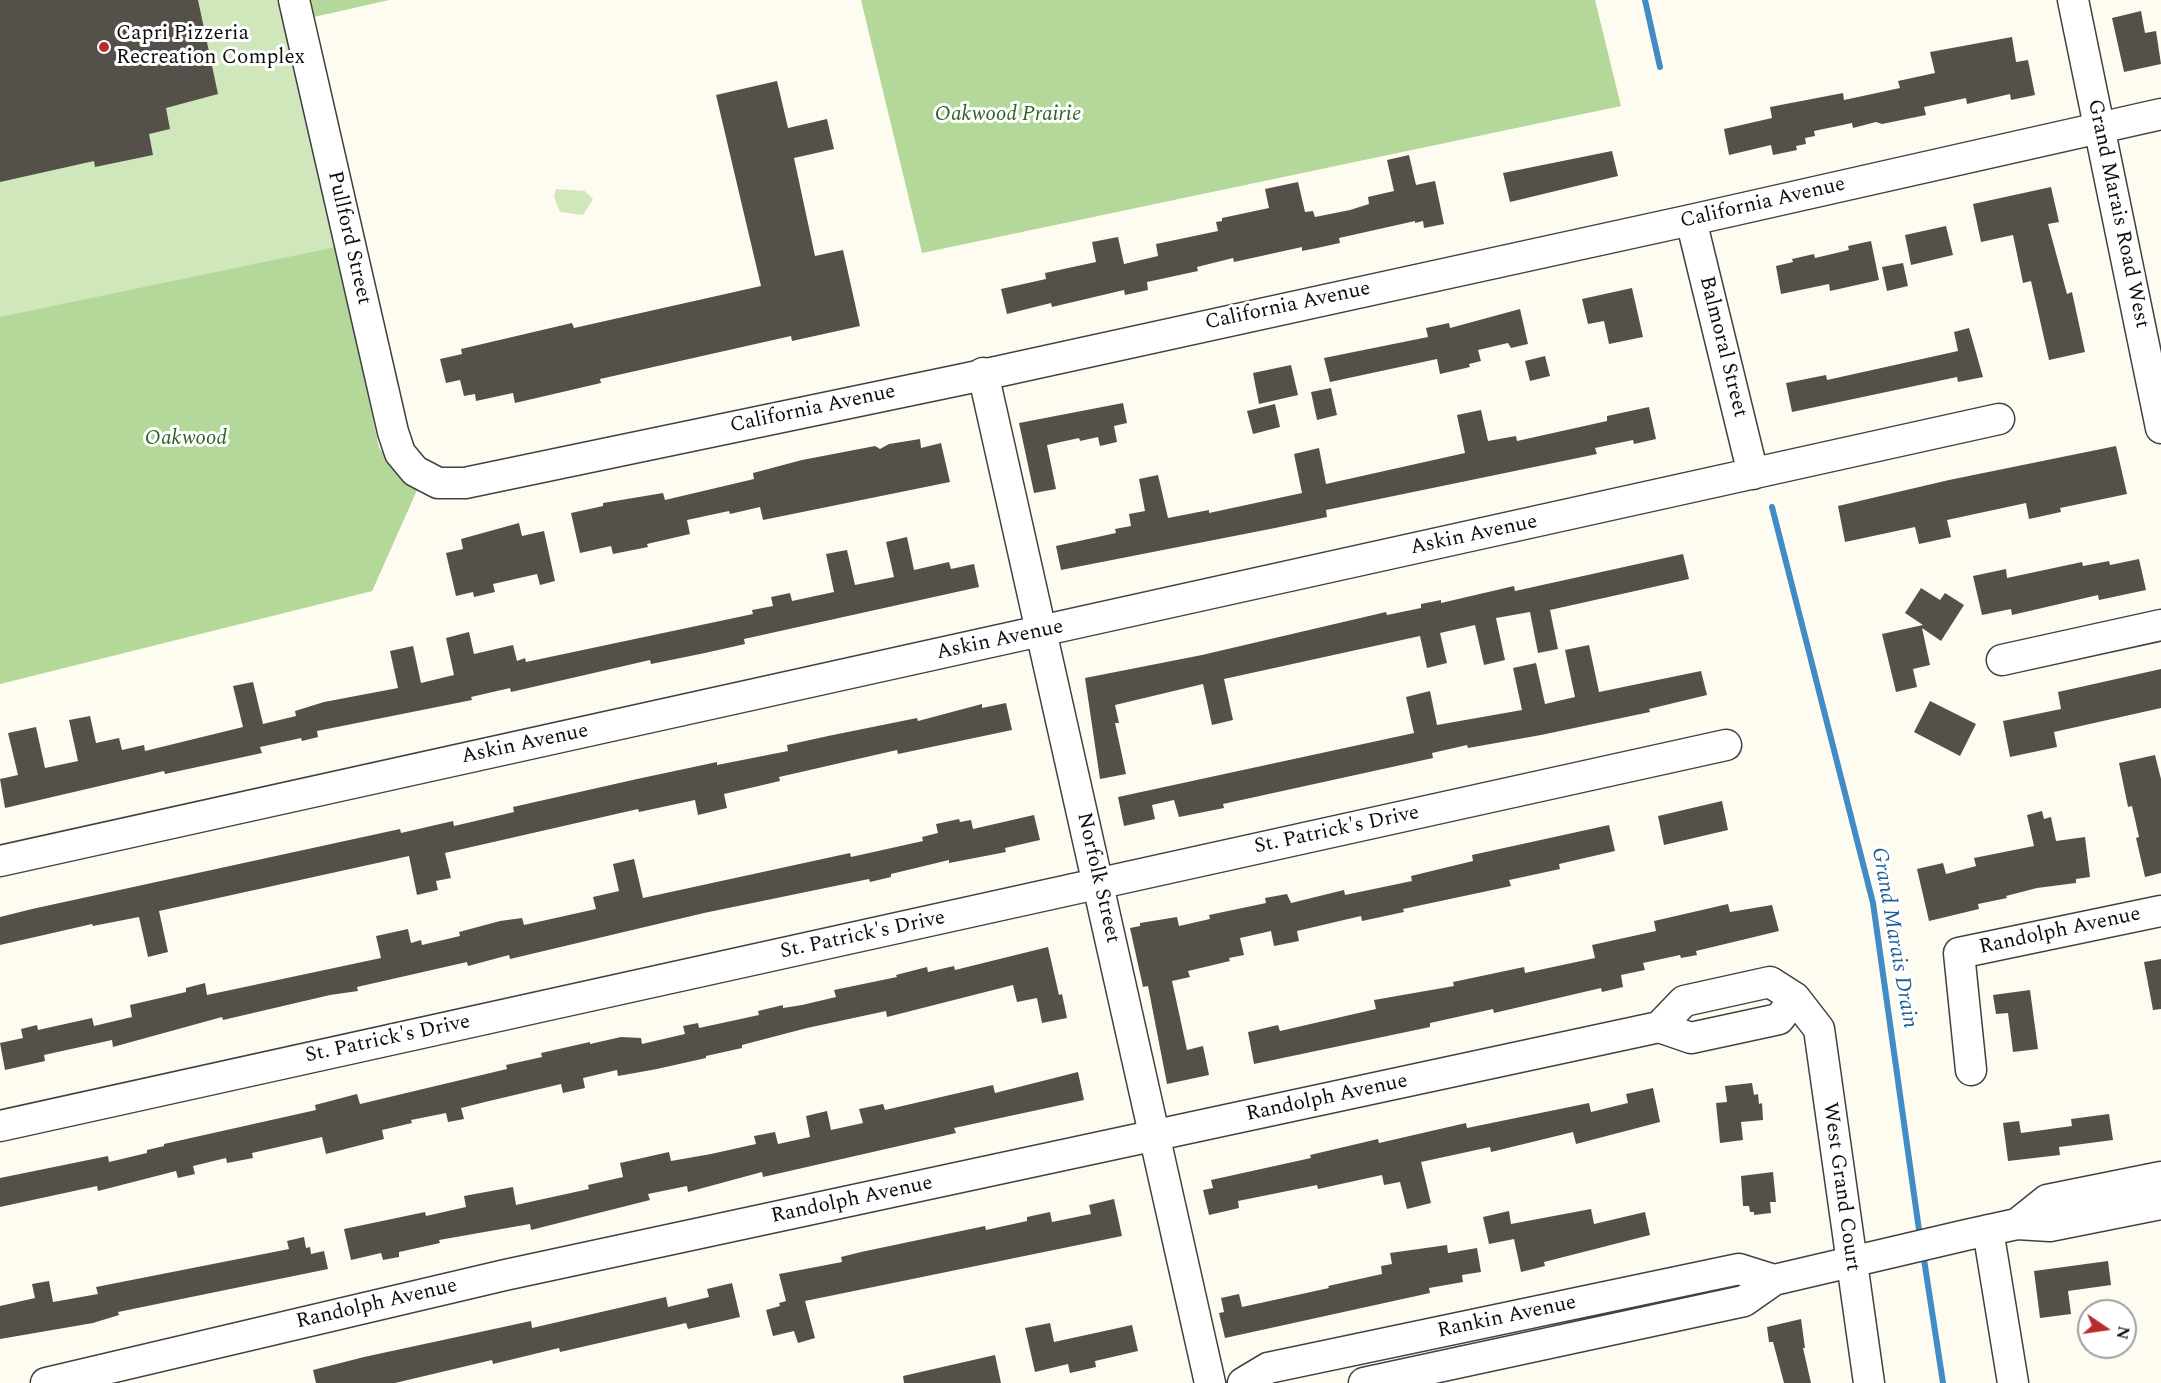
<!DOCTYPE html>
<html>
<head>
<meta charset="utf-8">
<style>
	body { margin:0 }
	#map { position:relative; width:2161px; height:1383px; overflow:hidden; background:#fefcf0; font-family:Spectral,serif }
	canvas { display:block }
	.north { position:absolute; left:2077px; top:1299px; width:60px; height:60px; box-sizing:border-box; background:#fff; border:2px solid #9f9f9f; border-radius:50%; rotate:103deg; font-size:16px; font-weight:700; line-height:24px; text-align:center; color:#0e0e0e }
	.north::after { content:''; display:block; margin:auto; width:21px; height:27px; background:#b82c2d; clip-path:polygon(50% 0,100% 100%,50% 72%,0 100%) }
</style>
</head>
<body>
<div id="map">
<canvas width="2161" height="1383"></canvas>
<div class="north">N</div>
</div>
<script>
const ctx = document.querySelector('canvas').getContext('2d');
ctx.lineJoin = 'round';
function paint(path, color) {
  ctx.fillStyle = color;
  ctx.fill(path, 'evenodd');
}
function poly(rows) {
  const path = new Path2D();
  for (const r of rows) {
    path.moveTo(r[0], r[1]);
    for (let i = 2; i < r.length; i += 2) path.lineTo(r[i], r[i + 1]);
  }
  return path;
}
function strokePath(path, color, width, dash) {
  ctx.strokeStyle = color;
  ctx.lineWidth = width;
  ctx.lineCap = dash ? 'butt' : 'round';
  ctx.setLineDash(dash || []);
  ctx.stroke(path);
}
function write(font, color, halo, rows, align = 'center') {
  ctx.font = font + ' Spectral,serif';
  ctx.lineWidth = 6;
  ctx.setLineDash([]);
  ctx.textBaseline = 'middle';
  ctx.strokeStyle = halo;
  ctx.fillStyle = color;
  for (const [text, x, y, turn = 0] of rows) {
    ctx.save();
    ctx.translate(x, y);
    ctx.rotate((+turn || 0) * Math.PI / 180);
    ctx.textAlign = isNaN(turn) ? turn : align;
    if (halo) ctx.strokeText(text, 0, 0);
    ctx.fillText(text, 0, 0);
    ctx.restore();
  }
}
paint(poly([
	[0,0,278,0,336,247,379,448,401,477,417,490,372,591,0,684],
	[556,189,585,191,593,199,583,215,560,212,554,197]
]), '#d0e7bb');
paint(poly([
	[310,0,389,0,314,17],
	[861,0,1595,0,1621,106,922,253],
	[336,247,379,448,401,477,417,490,372,591,0,684,0,317]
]), '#b3d89a');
strokePath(poly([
	[1645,0,1660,67],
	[1772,507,1873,903,1920,1237],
	[1923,1253,1943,1383]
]), '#418cc7', 6);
paint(poly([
	[0,0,198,0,218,94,166,108,170,129,149,134,153,155,95,167,94,161,0,182],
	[2141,11,2145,33,2156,31,2161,64,2124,72,2112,18],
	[2012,37,2016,62,2028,60,2035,95,2011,100,2010,94,1967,104,1966,98,1924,107,1926,115,1882,124,1876,122,1853,128,1852,123,1814,131,1815,136,1805,138,1806,144,1796,146,1797,150,1773,155,1771,145,1729,155,1724,129,1772,118,1770,107,1843,93,1844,100,1900,88,1898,81,1935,73,1930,52],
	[777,81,788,128,827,119,834,149,794,158,815,256,843,250,860,326,792,341,791,336,600,379,601,383,515,403,513,393,476,401,475,394,464,396,460,380,446,383,440,359,462,354,461,349,572,323,574,328,761,286,716,95],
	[1612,151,1618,176,1510,202,1503,173],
	[1409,155,1416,185,1435,181,1444,224,1424,228,1423,221,1415,223,1415,221,1339,238,1340,243,1317,248,1302,251,1302,247,1234,262,1233,258,1197,267,1198,271,1147,282,1148,290,1125,295,1124,290,1052,307,1051,303,1007,314,1001,289,1046,279,1045,273,1096,262,1092,242,1118,237,1124,264,1158,256,1156,244,1218,231,1216,222,1222,221,1222,218,1269,208,1265,189,1298,182,1305,212,1313,211,1315,217,1350,210,1369,204,1368,197,1394,191,1387,160],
	[2051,187,2059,222,2048,224,2067,294,2072,292,2085,352,2049,360,2031,281,2023,283,2013,235,1981,242,1973,204],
	[1946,226,1953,255,1911,265,1905,235],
	[1871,241,1879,280,1830,291,1829,284,1781,294,1776,266,1793,262,1792,259,1814,254,1815,258,1849,250,1848,246],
	[1903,263,1908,286,1887,291,1882,267],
	[1632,288,1643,337,1609,344,1604,321,1588,324,1582,299],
	[1520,309,1528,344,1511,348,1508,343,1478,350,1481,361,1469,364,1470,367,1440,374,1437,359,1330,382,1324,358,1428,337,1426,328,1449,323,1450,328],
	[1969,328,1983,377,1958,382,1957,377,1792,412,1786,383,1826,375,1827,380,1958,351,1954,332],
	[1545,356,1550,376,1530,381,1525,361],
	[1291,365,1298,395,1259,404,1253,373],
	[1331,388,1337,415,1317,420,1311,392],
	[1123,403,1127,423,1114,426,1117,442,1100,446,1098,437,1080,441,1079,438,1047,445,1056,489,1034,493,1019,423],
	[1275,404,1280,427,1253,434,1247,411],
	[1649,407,1656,439,1634,444,1633,440,1595,448,1597,454,1326,510,1327,517,1275,528,1061,570,1056,546,1116,533,1115,529,1131,526,1129,514,1145,511,1139,479,1158,475,1168,518,1209,510,1209,513,1302,493,1294,454,1319,448,1326,484,1465,453,1457,415,1481,410,1488,441,1516,436,1517,441,1607,421,1607,416],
	[920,439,921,448,941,443,950,482,763,520,760,507,730,514,729,511,687,520,690,534,647,544,648,547,613,554,611,546,580,553,571,513,603,506,603,503,663,493,665,500,754,479,753,473,802,460,875,446,880,449,889,444],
	[2116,446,2127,494,2060,508,2061,512,2029,519,2026,503,1947,520,1951,537,1919,544,1915,527,1845,542,1838,506,1949,480],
	[519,523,522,536,544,531,555,581,540,585,537,574,493,584,495,592,474,597,473,592,456,596,446,553,463,549,461,539],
	[907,537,914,570,949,562,951,569,974,564,979,587,744,639,745,644,705,653,651,664,650,660,511,692,510,688,471,697,472,700,317,731,318,737,302,741,301,738,260,747,262,753,165,774,164,771,5,808,0,779,18,775,8,733,36,727,45,768,78,761,69,720,90,716,96,743,119,738,122,750,144,745,145,751,243,727,233,686,253,682,263,724,296,716,295,711,324,702,398,688,390,651,413,646,421,683,454,675,446,638,469,632,474,654,513,645,517,661,525,658,526,662,753,614,752,610,773,606,771,597,790,593,792,601,834,592,826,554,847,550,855,585,894,577,886,542],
	[1683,554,1689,579,1550,610,1558,649,1538,653,1530,612,1496,618,1505,660,1484,665,1475,625,1440,633,1447,663,1427,668,1420,636,1224,679,1233,720,1212,725,1203,684,1115,705,1119,723,1115,723,1126,774,1100,779,1085,678,1202,655,1386,612,1387,615,1421,608,1421,604,1441,600,1441,603,1514,586,1515,591],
	[2139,559,2146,590,2099,600,2098,595,2012,615,2011,609,1982,615,1973,576,2006,569,2007,578,2082,562,2083,566,2109,561,2110,565],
	[1921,588,1940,600,1945,593,1964,605,1941,641,1922,628,1930,665,1913,669,1917,687,1896,692,1882,634,1923,625,1905,613],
	[1589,645,1599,692,1701,671,1707,695,1649,709,1650,712,1541,735,1468,748,1467,745,1432,753,1433,758,1223,804,1224,808,1179,817,1174,800,1152,805,1155,819,1124,826,1118,797,1414,733,1406,697,1430,691,1437,725,1522,710,1513,668,1536,663,1545,704,1575,697,1565,650],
	[2161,669,2161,708,2054,732,2057,747,2010,757,2003,721,2061,709,2058,692],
	[1930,701,1976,724,1960,756,1914,732],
	[1006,703,1012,730,898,754,897,750,779,777,780,781,724,794,727,808,698,815,695,800,639,812,638,809,445,853,451,878,436,881,438,890,417,895,409,856,159,911,168,952,148,957,139,917,93,926,92,924,0,945,0,917,32,909,400,829,401,833,453,821,454,826,514,812,513,807,637,779,717,762,717,765,788,751,787,745,828,736,917,718,918,721,982,704,982,708],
	[2155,755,2161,779,2161,873,2145,877,2136,838,2139,837,2132,806,2128,807,2119,763],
	[1722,801,1728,830,1664,845,1658,816],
	[2042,811,2044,819,2051,817,2056,841,2085,837,2090,877,2076,879,2076,883,2037,888,2006,896,2007,898,1978,904,1979,909,1929,921,1917,869,1943,863,1946,874,1976,866,1974,858,2034,846,2027,815],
	[1034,815,1040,840,1005,848,1006,852,949,863,949,860,891,874,891,877,870,882,869,879,704,913,510,959,509,955,468,966,467,962,357,987,358,991,330,995,223,1020,222,1017,113,1047,112,1040,44,1055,45,1061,5,1070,0,1043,23,1038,21,1029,37,1025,38,1030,92,1018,94,1026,132,1017,130,1005,186,992,186,988,205,983,207,995,381,958,376,936,408,929,411,943,421,940,422,945,460,936,459,932,500,921,522,918,524,925,596,909,593,897,619,891,613,864,634,859,643,898,850,853,851,857,923,841,922,837,938,833,936,824,959,819,960,822,971,820,973,829],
	[1609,825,1615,851,1559,864,1560,869,1509,880,1511,886,1403,909,1404,912,1362,921,1361,916,1297,931,1299,941,1274,946,1271,931,1240,938,1244,955,1229,958,1230,961,1188,971,1190,977,1172,981,1187,1050,1203,1046,1209,1075,1167,1084,1148,986,1143,987,1130,928,1140,926,1140,923,1177,917,1179,926,1210,919,1209,915,1266,903,1265,898,1287,894,1291,903,1344,890,1345,895,1412,881,1411,876,1473,861,1472,855],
	[1728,904,1730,912,1772,905,1779,931,1696,951,1697,955,1681,958,1680,955,1643,963,1645,970,1621,975,1623,987,1602,992,1601,988,1494,1013,1493,1009,1430,1023,1430,1027,1254,1064,1248,1032,1278,1025,1280,1031,1376,1009,1374,1000,1454,986,1453,982,1524,967,1525,973,1595,958,1592,945,1656,931,1654,921],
	[1048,947,1059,995,1062,994,1067,1018,1042,1023,1037,998,1017,1002,1013,985,887,1017,886,1011,807,1028,742,1045,742,1048,706,1056,706,1058,657,1069,618,1076,617,1070,583,1078,585,1088,563,1093,561,1084,485,1102,461,1108,464,1119,448,1122,446,1113,411,1120,412,1123,382,1130,384,1139,326,1154,322,1137,252,1153,253,1158,227,1163,226,1158,193,1166,195,1174,178,1178,176,1171,98,1191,97,1186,0,1207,0,1178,108,1156,109,1162,147,1153,147,1150,164,1146,164,1144,316,1110,315,1105,357,1094,360,1104,507,1069,506,1065,542,1057,541,1053,590,1042,590,1044,621,1037,641,1038,642,1044,685,1034,683,1026,698,1023,699,1028,759,1015,758,1011,783,1005,783,1008,802,1005,836,997,834,990,897,977,896,975,927,967,928,972,954,966,955,970],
	[2161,959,2161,1009,2153,1010,2144,962],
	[2030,990,2038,1049,2013,1052,2008,1013,1996,1014,1993,995],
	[1078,1072,1084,1100,954,1128,956,1133,763,1177,762,1172,688,1192,687,1186,648,1194,650,1200,531,1230,530,1224,439,1240,440,1243,399,1252,399,1257,383,1260,381,1253,351,1260,344,1229,425,1212,426,1216,466,1207,464,1196,513,1187,516,1205,589,1189,588,1185,623,1177,620,1163,669,1152,671,1161,711,1154,756,1144,754,1136,775,1132,778,1144,810,1137,806,1116,827,1111,831,1130,863,1123,859,1109,883,1104,885,1110,993,1085,995,1093],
	[1752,1083,1754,1095,1758,1094,1759,1104,1762,1103,1763,1120,1741,1122,1743,1140,1720,1143,1716,1103,1727,1102,1725,1086],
	[1653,1088,1660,1122,1576,1144,1573,1132,1491,1152,1490,1147,1421,1162,1431,1203,1407,1209,1400,1182,1384,1185,1382,1175,1318,1189,1317,1185,1238,1201,1239,1208,1209,1215,1203,1190,1213,1188,1211,1180,1311,1158,1310,1155,1378,1139,1379,1143,1466,1123,1467,1128,1589,1103,1591,1112,1628,1103,1626,1094],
	[2109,1114,2113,1140,2059,1147,2060,1155,2008,1161,2003,1123,2019,1121,2021,1133,2072,1126,2071,1119],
	[1773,1172,1776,1202,1770,1202,1771,1213,1754,1215,1754,1212,1750,1212,1749,1206,1743,1206,1741,1176],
	[1114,1199,1122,1236,805,1301,815,1338,798,1343,794,1331,773,1336,766,1310,780,1306,779,1303,786,1301,779,1274,842,1262,841,1257,861,1252,985,1226,986,1230,1027,1221,1027,1217,1050,1212,1052,1222,1091,1214,1089,1205],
	[1591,1209,1594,1224,1645,1212,1650,1235,1544,1262,1545,1266,1521,1272,1514,1239,1489,1244,1483,1217,1509,1211,1511,1224],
	[304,1237,306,1248,310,1247,311,1254,324,1251,328,1269,118,1312,119,1315,93,1323,0,1339,0,1306,35,1298,32,1284,49,1281,53,1302,98,1294,96,1287,289,1249,287,1241],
	[1447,1245,1448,1253,1477,1248,1481,1272,1462,1275,1463,1282,1429,1288,1430,1293,1225,1338,1219,1313,1224,1312,1221,1298,1239,1294,1242,1307,1329,1288,1328,1286,1382,1274,1381,1266,1392,1264,1390,1253],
	[2108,1261,2111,1285,2068,1291,2071,1314,2040,1318,2034,1271],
	[732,1283,740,1317,688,1329,686,1323,560,1352,559,1348,493,1364,492,1360,395,1383,316,1383,313,1370,364,1357,531,1321,532,1328,666,1297,668,1307,709,1297,707,1289],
	[1801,1319,1805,1348,1803,1348,1811,1383,1784,1383,1773,1342,1769,1342,1767,1327],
	[1050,1323,1054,1342,1132,1325,1138,1351,1095,1361,1096,1367,1070,1373,1068,1364,1035,1372,1025,1328],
	[995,1355,1001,1383,904,1383,903,1376]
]), '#56504b');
const minor = poly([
	[294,0,393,432,400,453,415,471,438,483,465,483,964,379,1691,220,2161,114],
	[2073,0,2161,428],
	[1691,220,1753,474],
	[983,373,1210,1383],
	[2002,660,2161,625],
	[0,861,1999,419],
	[1659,1027,1684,1001,1770,982,1795,998,1819,1029,1869,1383],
	[1971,1070,1959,953,2161,911],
	[0,1126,1726,745],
	[2017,1224,2047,1200,2161,1177],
	[1988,1230,2013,1383],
	[46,1383,505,1275,1659,1027,1691,1038,1779,1019,1795,998],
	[1243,1383,1268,1368,1739,1269,1774,1280],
	[1364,1383,1744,1301,1774,1280,1966,1235,2017,1224,2050,1226,2161,1204]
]);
strokePath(minor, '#414141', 33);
strokePath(minor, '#fff', 30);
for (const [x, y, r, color] of [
	[104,47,6,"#b82c2d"]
]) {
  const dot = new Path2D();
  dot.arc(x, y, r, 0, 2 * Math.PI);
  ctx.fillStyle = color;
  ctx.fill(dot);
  strokePath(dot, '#fff', 2);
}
write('21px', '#0e0e0e', '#fff', [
	["Capri Pizzeria",116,35],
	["Recreation Complex",116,59]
], 'left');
write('italic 21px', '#2c6321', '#fff', [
	["Oakwood Prairie",1008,116],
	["Oakwood",186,440]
]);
write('21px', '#0e0e0e', '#fff', [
	["California Avenue",1763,204,-13],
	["Grand Marais Road West",2117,214,78],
	["Pullford Street",348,238,77],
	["California Avenue",1288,307,-12],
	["Balmoral Street",1722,347,76],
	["California Avenue",813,410,-12],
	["Askin Avenue",1474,536,-12],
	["Askin Avenue",1000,641,-12],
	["Askin Avenue",525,745,-12],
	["St. Patrick's Drive",1337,831,-12],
	["Norfolk Street",1097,878,77],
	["Randolph Avenue",2060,932,-12],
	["St. Patrick's Drive",863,936,-12],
	["St. Patrick's Drive",388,1040,-12],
	["Randolph Avenue",1327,1099,-12],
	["West Grand Court",1840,1187,82],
	["Randolph Avenue",852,1201,-12],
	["Randolph Avenue",377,1305,-13],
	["Rankin Avenue",1507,1318,-12]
]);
write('italic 22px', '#1c5e9b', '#fff', [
	["Grand Marais Drain",1893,938,80]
]);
</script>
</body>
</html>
